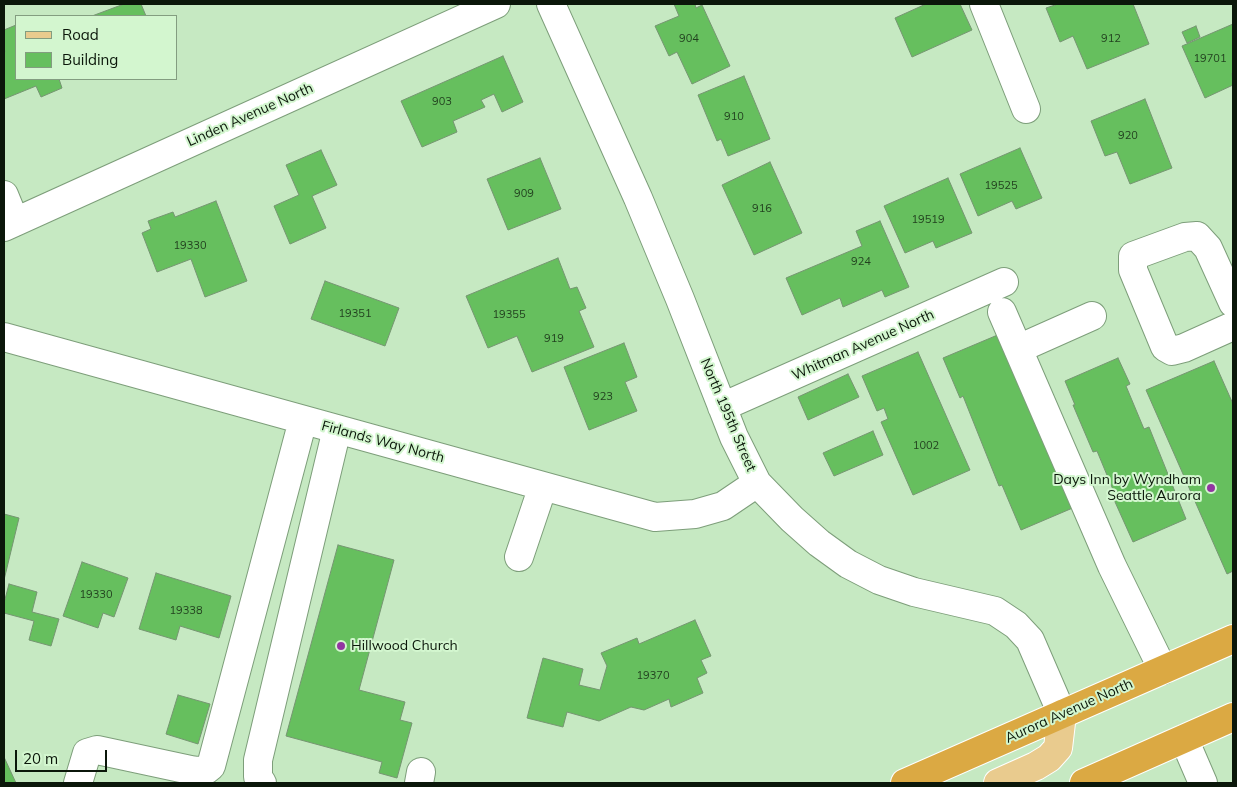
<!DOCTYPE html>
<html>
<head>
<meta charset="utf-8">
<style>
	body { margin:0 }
	#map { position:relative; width:1237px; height:787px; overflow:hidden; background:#c6e9c2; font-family:Mulish,sans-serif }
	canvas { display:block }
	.frame { position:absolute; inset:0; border:5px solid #0b170a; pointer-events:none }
	.legend { position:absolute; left:15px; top:15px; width:162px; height:65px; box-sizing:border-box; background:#d3f6cf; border:1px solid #839d80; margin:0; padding:6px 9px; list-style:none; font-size:15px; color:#0b170a }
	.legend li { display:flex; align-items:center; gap:10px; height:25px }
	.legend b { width:25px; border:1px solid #839d80 }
	.scale { position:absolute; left:15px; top:750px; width:92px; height:22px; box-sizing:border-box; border:2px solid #0b170a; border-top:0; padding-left:6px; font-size:15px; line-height:18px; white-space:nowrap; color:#0b170a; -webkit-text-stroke:4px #d3f6cf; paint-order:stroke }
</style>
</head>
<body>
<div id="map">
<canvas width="1237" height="787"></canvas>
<div class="frame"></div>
<ul class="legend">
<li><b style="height:6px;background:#e9cb8e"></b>Road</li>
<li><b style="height:14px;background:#66bf5e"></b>Building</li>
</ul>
<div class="scale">20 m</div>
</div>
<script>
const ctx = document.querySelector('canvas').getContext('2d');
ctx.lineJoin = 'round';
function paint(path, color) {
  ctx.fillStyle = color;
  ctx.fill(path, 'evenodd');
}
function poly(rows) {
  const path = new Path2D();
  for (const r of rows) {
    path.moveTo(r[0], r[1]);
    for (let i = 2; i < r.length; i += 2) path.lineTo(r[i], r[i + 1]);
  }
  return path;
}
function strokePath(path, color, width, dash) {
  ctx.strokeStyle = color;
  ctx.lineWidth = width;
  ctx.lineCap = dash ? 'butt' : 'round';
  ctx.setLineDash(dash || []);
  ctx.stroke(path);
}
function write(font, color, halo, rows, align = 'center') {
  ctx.font = font + ' Mulish,sans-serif';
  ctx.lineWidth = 4;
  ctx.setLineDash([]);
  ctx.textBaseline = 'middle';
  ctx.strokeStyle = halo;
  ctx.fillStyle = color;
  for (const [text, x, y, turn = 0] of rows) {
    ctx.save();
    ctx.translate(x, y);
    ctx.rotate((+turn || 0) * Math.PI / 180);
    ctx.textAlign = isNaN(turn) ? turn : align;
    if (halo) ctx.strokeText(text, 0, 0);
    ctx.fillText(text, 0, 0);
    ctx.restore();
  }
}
const building = poly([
	[124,4,141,4,146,16,92,16,124,4],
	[674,4,695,4,696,8,702,5,730,66,692,84,677,52,669,56,655,26,679,16,674,4],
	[926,4,960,4,972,30,912,57,895,18,926,4],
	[1058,4,1133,4,1149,44,1087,69,1073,36,1060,42,1046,8,1058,4],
	[1233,24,1233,73,1232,73,1233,85,1205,98,1182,46,1233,24],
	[16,25,16,79,59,79,62,88,41,97,36,86,4,99,4,53,5,52,4,48,4,30,16,25],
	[1196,26,1200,37,1187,43,1182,32,1196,26],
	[503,56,523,102,502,112,494,94,481,100,485,107,453,121,457,132,422,147,401,101,503,56],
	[744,76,770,139,728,156,721,139,717,141,698,95,744,76],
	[1145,99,1172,168,1130,184,1117,152,1105,156,1091,121,1145,99],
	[1020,148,1042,198,1016,209,1012,201,978,216,960,174,1020,148],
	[321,150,337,185,312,196,326,228,290,244,274,206,299,195,286,165,321,150],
	[540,158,561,209,508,230,487,179,540,158],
	[770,162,802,233,754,255,722,185,770,162],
	[948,178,972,233,936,248,933,241,905,253,884,206,948,178],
	[216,201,247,281,205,297,191,259,157,272,142,233,151,229,148,221,173,212,175,217,216,201],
	[880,221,909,287,885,297,882,290,843,307,840,298,802,315,786,278,862,246,856,231,880,221],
	[558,258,570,289,577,287,586,308,579,311,594,347,532,372,517,336,488,348,466,296,558,258],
	[325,281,399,308,385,346,311,319,325,281],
	[1000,334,1075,507,1021,530,1002,485,999,486,963,396,960,398,943,358,1000,334],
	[624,343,637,377,625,382,637,411,589,430,564,367,624,343],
	[918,352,970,470,913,495,881,422,888,419,884,408,877,411,862,376,918,352],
	[1118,358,1130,384,1126,386,1144,429,1149,427,1186,519,1133,542,1111,493,1114,492,1097,451,1093,452,1073,405,1075,405,1065,381,1118,358],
	[1214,361,1233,404,1233,571,1227,574,1146,390,1214,361],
	[848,374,859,397,808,420,798,397,848,374],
	[873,431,883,455,834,476,823,453,873,431],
	[4,514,19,518,4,580,4,514],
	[338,545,394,560,359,690,405,702,400,720,412,723,397,778,379,773,382,762,286,736,338,545],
	[82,562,128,578,114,617,103,613,98,628,63,616,82,562],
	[156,573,231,596,219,638,180,626,176,640,139,629,156,573],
	[9,584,37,592,32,612,59,619,51,646,29,640,34,621,4,613,4,603,9,584],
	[695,620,711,656,701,660,707,673,697,678,703,693,671,707,669,699,644,710,631,707,599,721,567,712,563,727,527,718,543,658,583,669,579,685,600,690,607,666,601,653,637,638,639,644,695,620],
	[178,695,210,704,198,744,166,734,178,695],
	[4,757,16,783,4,783,4,757]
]);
paint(building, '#66bf5e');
strokePath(building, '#759571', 1);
const minor = poly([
	[551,4,638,198,680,299,734,437,757,483,792,519,819,543,848,564,879,580,914,592,995,611,1016,625,1030,640,1062,714],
	[984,4,1026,109],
	[4,195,15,222],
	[4,227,496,4],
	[1233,303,1208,248,1197,236,1185,237,1133,256,1133,270,1165,347,1172,351,1184,348,1233,326],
	[1002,312,1112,566,1163,670],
	[4,337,655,517,695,514,723,506,757,483],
	[1018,349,1092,316],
	[722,407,1004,282],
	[519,557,543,486],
	[1184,739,1203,783],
	[78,783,87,753,97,750,195,771,206,770,211,766,303,420],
	[262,783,258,777,258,760,337,429],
	[419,783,421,772]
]);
const major = poly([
	[998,783,1036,766,1049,758,1058,748,1062,714]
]);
const highway = poly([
	[905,783,1233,639],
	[1084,783,1233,717]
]);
strokePath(minor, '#7d9e7a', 30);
strokePath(major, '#fff', 30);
strokePath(highway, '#fff', 30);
strokePath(minor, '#fff', 28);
strokePath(major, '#e9cb8e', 28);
strokePath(highway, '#dba943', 28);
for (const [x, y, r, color] of [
	[1211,488,5,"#9236a1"],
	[341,646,5,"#9236a1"]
]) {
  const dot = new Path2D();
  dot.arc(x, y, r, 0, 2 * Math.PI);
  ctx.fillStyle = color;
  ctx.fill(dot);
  strokePath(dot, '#d3f6cf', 2);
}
write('11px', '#22411f', null, [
	["904",689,39],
	["912",1111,39],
	["19701",1210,59],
	["903",442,102],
	["910",734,117],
	["920",1128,136],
	["19525",1001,186],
	["909",524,194],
	["916",762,209],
	["19519",928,220],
	["19330",190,246],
	["924",861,262],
	["19351",355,314],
	["19355",509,315],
	["919",554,339],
	["923",603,397],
	["1002",926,446],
	["19330",96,595],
	["19338",186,611],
	["19370",653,676]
]);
write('14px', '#0b170a', '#d3f6cf', [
	["Linden Avenue North",250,115,-24],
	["Whitman Avenue North",863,345,-24],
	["North 195th Street",728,415,67],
	["Firlands Way North",383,442,15],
	["Aurora Avenue North",1069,711,-24]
]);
write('14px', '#0b170a', '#d3f6cf', [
	["Days Inn by Wyndham",1201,480],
	["Seattle Aurora",1201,496],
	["Hillwood Church",351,646,"left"]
], 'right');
</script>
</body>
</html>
